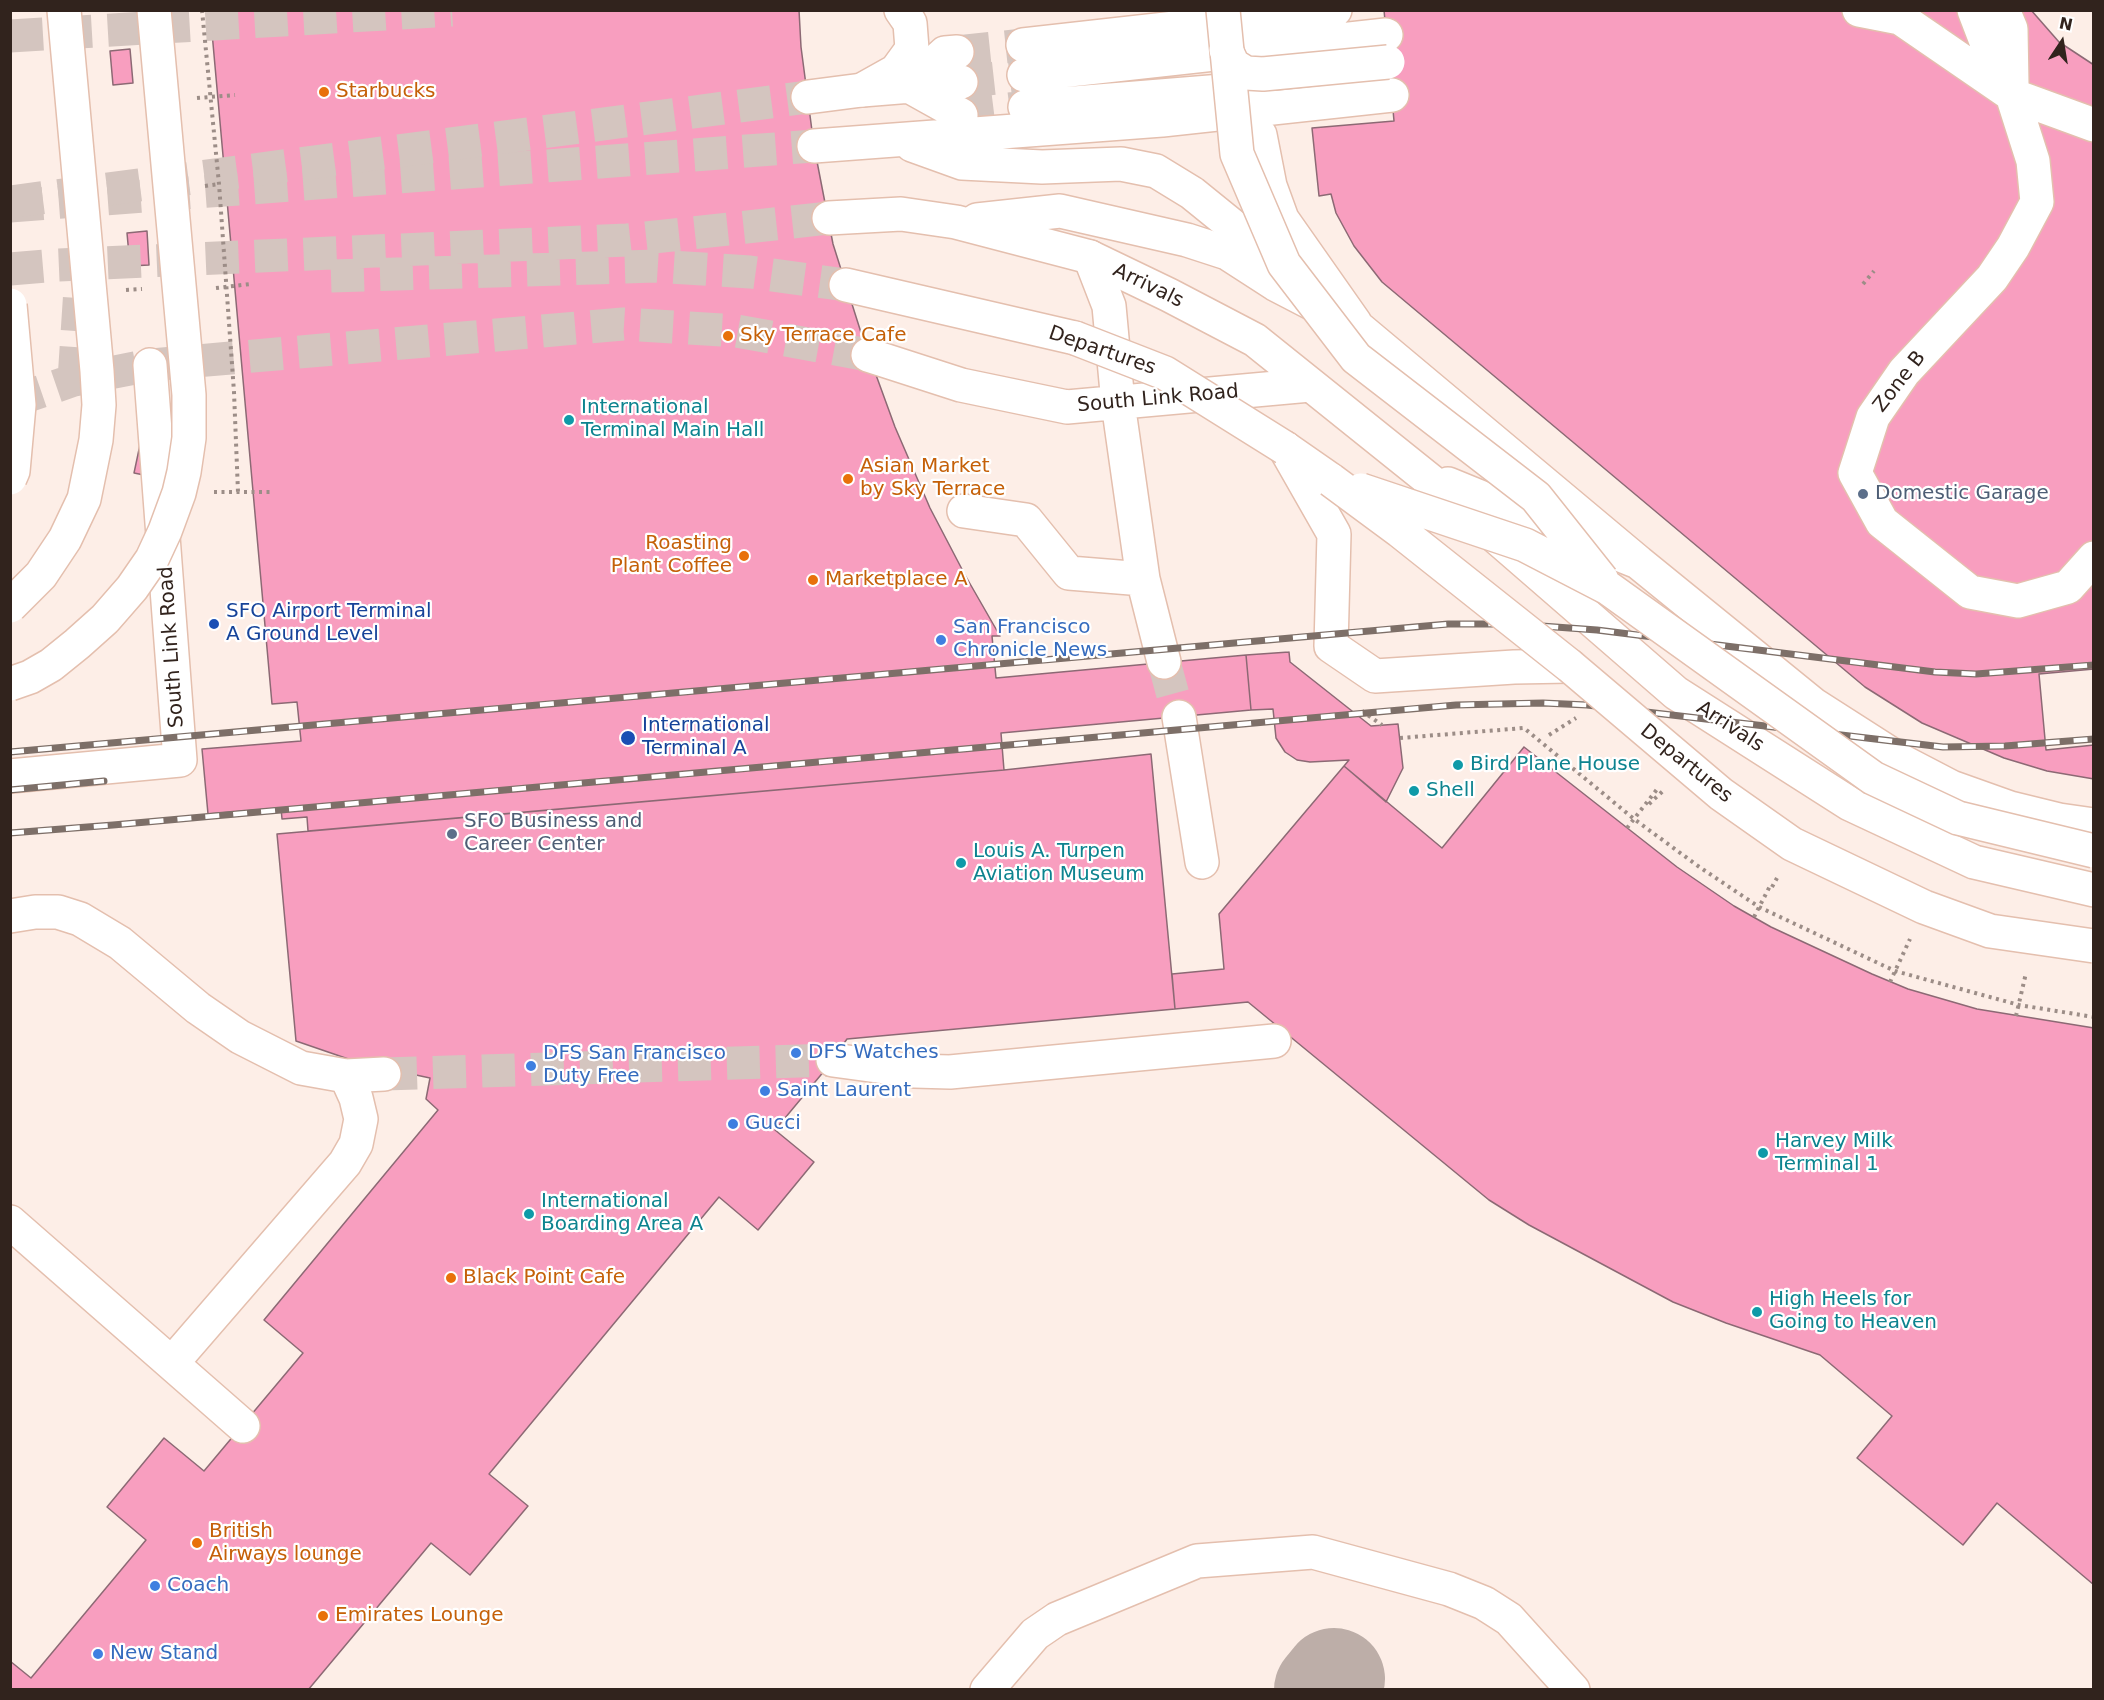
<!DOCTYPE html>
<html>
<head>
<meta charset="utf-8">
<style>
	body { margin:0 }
	#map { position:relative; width:2104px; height:1700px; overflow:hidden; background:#fdeee7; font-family:"DejaVu Sans",sans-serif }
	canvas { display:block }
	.frame { position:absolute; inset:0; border:12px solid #31231d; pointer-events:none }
	.north { position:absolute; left:2032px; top:12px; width:60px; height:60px; -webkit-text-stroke:4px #fff; paint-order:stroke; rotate:12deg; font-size:16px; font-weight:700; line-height:24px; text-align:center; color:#31231d }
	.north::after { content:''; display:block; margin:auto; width:21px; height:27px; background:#31231d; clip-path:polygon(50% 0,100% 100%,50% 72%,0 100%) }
</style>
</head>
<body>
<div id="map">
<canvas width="2104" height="1700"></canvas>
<div class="frame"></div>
<div class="north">N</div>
</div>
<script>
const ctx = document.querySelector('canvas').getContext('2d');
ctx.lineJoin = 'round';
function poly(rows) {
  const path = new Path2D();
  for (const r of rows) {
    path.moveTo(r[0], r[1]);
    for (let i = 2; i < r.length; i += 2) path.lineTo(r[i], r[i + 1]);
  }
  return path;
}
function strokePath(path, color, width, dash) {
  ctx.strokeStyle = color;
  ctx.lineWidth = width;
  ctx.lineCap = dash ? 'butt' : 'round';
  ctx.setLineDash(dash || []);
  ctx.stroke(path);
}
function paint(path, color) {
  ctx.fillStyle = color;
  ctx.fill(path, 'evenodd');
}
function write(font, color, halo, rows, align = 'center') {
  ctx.font = font + ' "DejaVu Sans",sans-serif';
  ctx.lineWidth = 4.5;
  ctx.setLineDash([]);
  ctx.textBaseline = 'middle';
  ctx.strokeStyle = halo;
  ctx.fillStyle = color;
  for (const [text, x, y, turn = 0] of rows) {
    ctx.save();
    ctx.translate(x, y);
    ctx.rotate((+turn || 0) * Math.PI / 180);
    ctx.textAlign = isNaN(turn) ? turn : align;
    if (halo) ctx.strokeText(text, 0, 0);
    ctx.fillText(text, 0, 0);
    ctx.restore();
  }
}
strokePath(poly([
	[1325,1690,1334,1679]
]), '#bdaea8', 102);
const building = poly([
	[210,10,799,10,801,47,814,146,833,244,864,342,895,427,930,508,965,575,1000,636,992,636,996,678,1246,655,1251,710,1001,733,1004,770,308,831,307,817,282,819,281,808,208,814,202,749,301,741,297,702,272,704,210,10],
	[1384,10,2031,10,2059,42,2094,65,2094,779,2047,771,2004,758,1922,723,1865,687,1382,282,1354,246,1336,213,1331,194,1319,196,1312,128,1394,121,1384,10],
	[130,49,133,83,113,85,110,51,130,49],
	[147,231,149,265,130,266,127,233,147,231],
	[141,440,154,477,134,473,141,440],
	[1289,652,1290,662,1371,726,1398,724,1403,768,1386,802,1344,766,1349,760,1310,762,1297,760,1285,752,1276,738,1273,709,1251,710,1246,655,1289,652],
	[2094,669,2094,745,2046,750,2039,674,2094,669],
	[1524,747,1677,867,1734,906,1771,927,1872,974,1908,989,1977,1009,2094,1028,2094,1585,1997,1503,1963,1545,1857,1458,1892,1416,1820,1355,1726,1323,1673,1302,1529,1225,1489,1200,1248,1002,1175,1009,1172,974,1224,969,1219,914,1344,766,1442,848,1524,747],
	[1151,754,1175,1009,847,1039,825,1070,775,1130,814,1162,758,1230,719,1197,489,1474,528,1506,470,1575,431,1543,308,1690,10,1690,10,1661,31,1678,146,1540,107,1507,164,1438,204,1471,303,1353,264,1320,438,1110,426,1099,430,1078,360,1063,296,1041,277,834,1004,770,1151,754]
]);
paint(building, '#f89ebf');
strokePath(building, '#8c6974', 1.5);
strokePath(poly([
	[957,52,1023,45],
	[961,82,1024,75],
	[961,115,1025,107],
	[10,206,814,146],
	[74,380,80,289],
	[10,402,74,380,150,365,623,324,737,331,868,355],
	[1164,662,1179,717],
	[384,1074,833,1060]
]), '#d4c5bf', 33, [33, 16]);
strokePath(poly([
	[10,36,452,10],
	[10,202,808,97],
	[10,269,57,265,627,240,829,218],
	[331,276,655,266,750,272,846,285]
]), '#d4c5bf', 33, [33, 16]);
const minor = poly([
	[1859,10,1900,18,2012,95,2094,125],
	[1974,10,1987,44,2001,66,2012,95,2033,161,2037,202,2013,247,1992,278,1904,372,1873,417,1855,473,1882,522,1970,592,2018,601,2068,587,2094,558],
	[2003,10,2011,29,2012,84],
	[1023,45,1335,10],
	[1024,75,1386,35],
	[909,86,945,53,957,52],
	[909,86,961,115],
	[862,90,961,82],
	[1025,107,1259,88],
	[912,145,962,163,1042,167,1121,164,1156,171,1192,193,1292,274],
	[814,146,1162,120,1392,95],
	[1090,257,1109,306,1118,403,1143,579],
	[868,355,961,385,1067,407,1310,385],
	[1285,448,1334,534,1331,646,1375,676,1514,667,1570,666],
	[964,511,1026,520,1069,573,1143,579,1164,662],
	[1179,717,1202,862],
	[10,776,180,760,150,365],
	[10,916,35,912,58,912,80,919,120,943,198,1008,240,1037,301,1068,346,1076,384,1074],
	[833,1060,914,1071,950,1072,1274,1041],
	[10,1222,243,1426],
	[172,1363,345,1163,356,1144,361,1119,356,1098,346,1076],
	[987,1690,1035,1634,1057,1619,1197,1561,1313,1552,1449,1589,1484,1603,1509,1619,1573,1690]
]);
const major = poly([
	[808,97,862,90,896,71,912,49,910,23,901,10],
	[1260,135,1270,186,1282,219,1355,323],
	[829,218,901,214,956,222,1090,257,1169,295,1255,340,1442,490,1676,693,1850,804,1974,862,2094,890],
	[977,220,1060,211,1187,240,1227,253,1275,284,1356,326,1638,562],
	[846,285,1075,338],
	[1285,448,1331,480],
	[1448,484,1573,535],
	[1618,554,1638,562,1814,705,1903,762,1951,787,2010,808,2059,820,2094,825]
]);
strokePath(minor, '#e4bfae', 36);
strokePath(major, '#e4bfae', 36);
strokePath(poly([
	[202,10,219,184,234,392,238,492],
	[197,98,235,95],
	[205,186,219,184],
	[1863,284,1874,271],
	[216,288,251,284],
	[126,290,142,289],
	[214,492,271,492],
	[1362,711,1382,725],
	[1549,735,1576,718],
	[1400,738,1524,728,1634,819,1698,866,1759,907,1895,971,2019,1005,2094,1017],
	[1649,804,1664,790],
	[1627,828,1658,788],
	[1772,887,1777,878],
	[1754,917,1770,886],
	[1890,982,1910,939],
	[2016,1016,2026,973]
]), '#9c8d87', 4, [3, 4.5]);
strokePath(minor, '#fff', 33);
strokePath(major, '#fff', 33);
const rail = poly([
	[10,752,1448,624,1514,624,1597,630,1935,672,1976,674,2094,665],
	[10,790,104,781],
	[10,833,113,825,1456,705,1543,703,1587,705,1943,747,2005,746,2094,739]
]);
strokePath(rail, '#7d6f68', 7);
strokePath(rail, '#fff', 4.5, [14]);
const minorBridge = poly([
	[1226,50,1233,65,1246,73,1263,74,1388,62],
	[10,305,19,405,13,471,10,478],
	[10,606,41,575,65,539,84,499,96,440,99,405,97,371,64,10]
]);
const majorBridge = poly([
	[1223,10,1237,154,1284,264,1356,358,1536,497,1602,580],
	[1075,338,1165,373,1285,448],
	[1331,480,1400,531,1570,666,1721,794,1792,844,1924,907,1990,931,2094,946],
	[1361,490,1525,545,1608,588,1873,778,1958,818,2094,851],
	[10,684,30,677,51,665,77,644,105,619,132,588,152,559,165,531,179,493,184,472,189,438,189,395,154,10]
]);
strokePath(minorBridge, '#e4bfae', 36, []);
strokePath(majorBridge, '#e4bfae', 36, []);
strokePath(minorBridge, '#fff', 33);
strokePath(majorBridge, '#fff', 33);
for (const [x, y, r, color] of [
	[324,92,6,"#e8710a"],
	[728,336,6,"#e8710a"],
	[569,420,6,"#0f9aa8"],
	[848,479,6,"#e8710a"],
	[1863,494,6,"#5c6f8a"],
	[744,556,6,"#e8710a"],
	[813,580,6,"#e8710a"],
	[214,624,6,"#1a4fb4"],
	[941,640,6,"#3f7fe0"],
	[628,738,8,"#1a4fb4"],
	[1458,765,6,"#0f9aa8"],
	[1414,791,6,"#0f9aa8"],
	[452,834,6,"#5c6f8a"],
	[961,863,6,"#0f9aa8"],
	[796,1053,6,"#3f7fe0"],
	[531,1066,6,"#3f7fe0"],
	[765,1091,6,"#3f7fe0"],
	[733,1124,6,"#3f7fe0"],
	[1763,1153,6,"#0f9aa8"],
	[529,1214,6,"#0f9aa8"],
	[451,1278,6,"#e8710a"],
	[1757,1312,6,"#0f9aa8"],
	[197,1543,6,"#e8710a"],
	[155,1586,6,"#3f7fe0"],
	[323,1616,6,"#e8710a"],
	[98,1654,6,"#3f7fe0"]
]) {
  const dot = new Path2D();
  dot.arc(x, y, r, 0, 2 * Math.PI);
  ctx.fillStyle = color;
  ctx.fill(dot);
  strokePath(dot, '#fff', 2);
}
write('20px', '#c56008', '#fff', [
	["Starbucks",336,92],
	["Sky Terrace Cafe",740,336],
	["Asian Market",860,467],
	["by Sky Terrace",860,490],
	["Roasting",732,544,"right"],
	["Plant Coffee",732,567,"right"],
	["Marketplace A",825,580],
	["Black Point Cafe",463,1278],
	["British",209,1532],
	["Airways lounge",209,1555],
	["Emirates Lounge",335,1616]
], 'left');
write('20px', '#31231d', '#fff', [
	["Arrivals",1148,286,26],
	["Departures",1102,351,19],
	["Zone B",1900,382,-52],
	["South Link Road",1158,399,-5],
	["South Link Road",172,647,-94],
	["Arrivals",1730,727,33],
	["Departures",1686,764,39]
]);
write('20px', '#0d838f', '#fff', [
	["International",581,408],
	["Terminal Main Hall",581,431],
	["Bird Plane House",1470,765],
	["Shell",1426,791],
	["Louis A. Turpen",973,852],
	["Aviation Museum",973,875],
	["Harvey Milk",1775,1142],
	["Terminal 1",1775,1165],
	["International",541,1202],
	["Boarding Area A",541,1225],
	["High Heels for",1769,1300],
	["Going to Heaven",1769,1323]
], 'left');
write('20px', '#4e5e75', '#fff', [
	["Domestic Garage",1875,494],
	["SFO Business and",464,822],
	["Career Center",464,845]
], 'left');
write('20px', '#164399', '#fff', [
	["SFO Airport Terminal",226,612],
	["A Ground Level",226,635],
	["International",642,726],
	["Terminal A",642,749]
], 'left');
write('20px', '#366cbe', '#fff', [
	["San Francisco",953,628],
	["Chronicle News",953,651],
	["DFS Watches",808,1053],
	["DFS San Francisco",543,1054],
	["Duty Free",543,1077],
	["Saint Laurent",777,1091],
	["Gucci",745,1124],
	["Coach",167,1586],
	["New Stand",110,1654]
], 'left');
</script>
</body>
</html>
